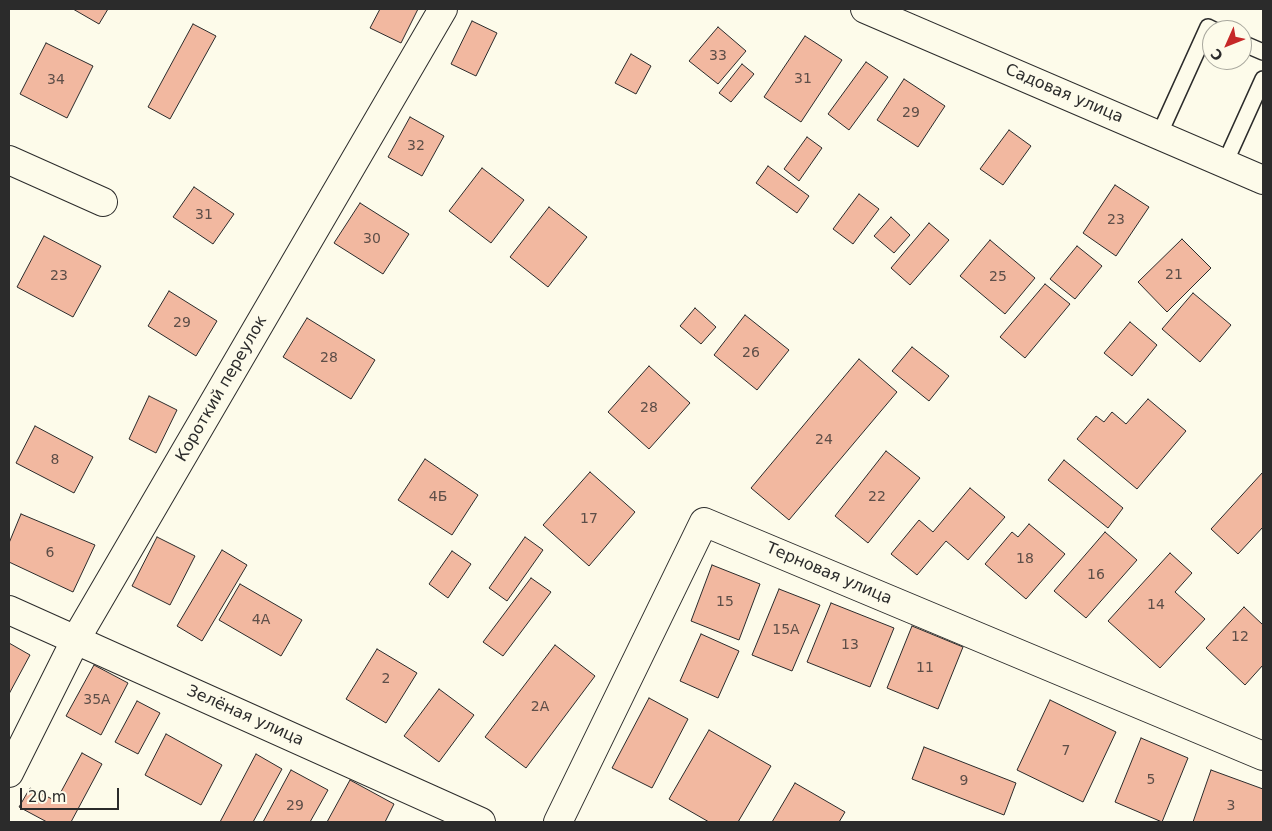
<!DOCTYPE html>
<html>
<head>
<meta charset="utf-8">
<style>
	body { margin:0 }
	#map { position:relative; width:1272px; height:831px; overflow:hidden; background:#fdfbea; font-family:"DejaVu Sans",sans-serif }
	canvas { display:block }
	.frame { position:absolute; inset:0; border:10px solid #2b2b2b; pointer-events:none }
	.north { position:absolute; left:1202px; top:20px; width:50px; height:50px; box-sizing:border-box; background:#fdfbea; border:1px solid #a9a89e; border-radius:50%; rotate:226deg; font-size:14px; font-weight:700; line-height:20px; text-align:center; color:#2b2b2b }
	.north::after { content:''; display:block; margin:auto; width:18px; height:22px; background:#c62828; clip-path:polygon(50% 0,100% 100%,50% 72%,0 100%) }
	.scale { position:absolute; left:20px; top:788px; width:99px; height:22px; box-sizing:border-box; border:2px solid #2b2b2b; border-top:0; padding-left:6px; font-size:15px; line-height:18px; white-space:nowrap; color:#2b2b2b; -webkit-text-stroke:4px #fdfbea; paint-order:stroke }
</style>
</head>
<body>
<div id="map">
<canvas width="1272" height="831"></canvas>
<div class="frame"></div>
<div class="north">С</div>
<div class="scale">20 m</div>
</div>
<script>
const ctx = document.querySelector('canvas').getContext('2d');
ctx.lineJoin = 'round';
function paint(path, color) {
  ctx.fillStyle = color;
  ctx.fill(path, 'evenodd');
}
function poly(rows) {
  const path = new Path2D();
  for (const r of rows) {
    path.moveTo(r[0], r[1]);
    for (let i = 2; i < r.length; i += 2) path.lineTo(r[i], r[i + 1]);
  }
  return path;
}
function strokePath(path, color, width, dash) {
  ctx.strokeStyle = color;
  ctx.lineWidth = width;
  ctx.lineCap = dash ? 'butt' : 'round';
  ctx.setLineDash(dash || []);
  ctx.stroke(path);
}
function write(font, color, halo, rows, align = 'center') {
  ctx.font = font + ' "DejaVu Sans",sans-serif';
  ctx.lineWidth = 4;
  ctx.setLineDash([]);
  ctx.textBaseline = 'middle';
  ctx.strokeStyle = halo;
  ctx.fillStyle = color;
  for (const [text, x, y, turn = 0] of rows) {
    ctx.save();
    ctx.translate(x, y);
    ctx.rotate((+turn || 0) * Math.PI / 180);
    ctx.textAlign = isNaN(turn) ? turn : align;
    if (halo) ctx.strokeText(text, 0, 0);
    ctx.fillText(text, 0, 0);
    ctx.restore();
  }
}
const building = poly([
	[73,9,108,9,99,24,73,9],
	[380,9,418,9,401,43,370,28,380,9],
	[472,21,497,33,476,76,451,64,472,21],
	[193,24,216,36,170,119,148,107,193,24],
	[718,27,746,51,718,84,689,61,718,27],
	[805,36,842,60,801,122,764,97,805,36],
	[46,43,93,66,67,118,20,94,46,43],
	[631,54,651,66,636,94,615,83,631,54],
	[866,62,888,77,849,130,828,114,866,62],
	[742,64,754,74,731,102,719,93,742,64],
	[904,79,945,106,918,147,877,120,904,79],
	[410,117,444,136,422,176,388,157,410,117],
	[1009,130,1031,146,1003,185,980,169,1009,130],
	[807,137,822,148,799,181,784,169,807,137],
	[768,166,809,196,797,213,756,183,768,166],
	[482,168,524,200,491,243,449,211,482,168],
	[1115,185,1149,207,1116,256,1083,233,1115,185],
	[194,187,234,214,213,244,173,217,194,187],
	[859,194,879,209,853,244,833,229,859,194],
	[360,203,409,234,383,274,334,243,360,203],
	[549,207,587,237,548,287,510,257,549,207],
	[891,217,910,235,894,253,874,236,891,217],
	[929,223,949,240,910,285,891,268,929,223],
	[44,236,101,266,73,317,17,287,44,236],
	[1182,239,1211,268,1167,312,1138,282,1182,239],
	[990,240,1035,278,1005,314,960,276,990,240],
	[1077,246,1102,266,1075,299,1050,279,1077,246],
	[1045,284,1070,304,1025,358,1000,337,1045,284],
	[169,291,217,321,196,356,148,326,169,291],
	[1193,293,1231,325,1200,362,1162,329,1193,293],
	[695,308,716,327,701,344,680,326,695,308],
	[745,315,789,350,757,390,714,355,745,315],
	[307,318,375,360,351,399,283,357,307,318],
	[1130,322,1157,345,1132,376,1104,353,1130,322],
	[912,347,949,376,929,401,892,371,912,347],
	[859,359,897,392,789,520,751,488,859,359],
	[649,366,690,403,649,449,608,412,649,366],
	[149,396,177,410,156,453,129,439,149,396],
	[1148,399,1186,431,1137,489,1077,439,1096,416,1104,422,1112,412,1126,424,1148,399],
	[35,426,93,457,74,493,16,463,35,426],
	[886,451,920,478,868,543,835,516,886,451],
	[425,459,478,495,452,535,398,500,425,459],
	[1064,460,1123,508,1108,528,1048,480,1064,460],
	[590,472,635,512,589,566,543,525,590,472],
	[1263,472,1263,527,1238,554,1211,529,1263,472],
	[970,488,1005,517,968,560,946,541,917,575,891,554,919,520,933,532,970,488],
	[21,514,95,545,73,592,9,562,9,543,21,514],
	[1029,524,1065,554,1026,599,985,564,1012,532,1018,537,1029,524],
	[1105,532,1137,560,1086,618,1054,591,1105,532],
	[157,537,195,556,170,605,132,586,157,537],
	[525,537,543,550,507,601,489,588,525,537],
	[222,550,247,565,202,641,177,626,222,550],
	[452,551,471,564,448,598,429,584,452,551],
	[1170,553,1192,573,1175,592,1205,619,1160,668,1108,621,1170,553],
	[712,565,760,584,739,640,691,621,712,565],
	[531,578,551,592,503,656,483,642,531,578],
	[240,584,302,620,281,656,219,620,240,584],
	[779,589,820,605,792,671,752,655,779,589],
	[831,603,894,628,870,687,807,662,831,603],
	[1244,607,1263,625,1263,665,1245,685,1206,648,1244,607],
	[912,626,963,647,938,709,887,688,912,626],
	[701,634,739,651,718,698,680,681,701,634],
	[9,643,30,655,9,694,9,643],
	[555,645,595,676,526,768,485,737,555,645],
	[377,649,417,673,386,723,346,699,377,649],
	[94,665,128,683,101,735,66,716,94,665],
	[439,689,474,715,439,762,404,736,439,689],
	[649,698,688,719,652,788,612,768,649,698],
	[1050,700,1116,732,1083,802,1017,770,1050,700],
	[137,701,160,713,138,754,115,742,137,701],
	[709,730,771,766,738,822,709,822,669,799,709,730],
	[166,734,222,765,201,805,145,775,166,734],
	[1141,738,1188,758,1162,822,1115,802,1141,738],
	[924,747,1016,783,1004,815,912,779,924,747],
	[82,753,102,764,71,822,47,822,19,807,30,788,56,801,82,753],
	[256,754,282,769,253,822,220,822,256,754],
	[291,770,328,790,310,822,263,822,291,770],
	[1211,770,1263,789,1263,822,1193,822,1211,770],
	[350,780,394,804,385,822,327,822,350,780],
	[795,783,845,812,839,822,772,822,795,783]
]);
paint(building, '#f2b8a0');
strokePath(building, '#2b2b2b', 1);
const service = poly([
	[1242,43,1263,52],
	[1159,135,1208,27,1214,30],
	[1225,163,1263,79]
]);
const minor = poly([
	[865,9,1263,180],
	[9,160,103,202],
	[9,610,481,822],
	[9,773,76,639,443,9],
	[558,822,704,522,1263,756]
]);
strokePath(service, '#2b2b2b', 18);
strokePath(minor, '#2b2b2b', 30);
strokePath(service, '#fdfbea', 15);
strokePath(minor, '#fdfbea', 28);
write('14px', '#5d4e48', null, [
	["33",718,56],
	["31",803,79],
	["34",56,80],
	["29",911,113],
	["32",416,146],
	["31",204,215],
	["23",1116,220],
	["30",372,239],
	["21",1174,275],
	["23",59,276],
	["25",998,277],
	["29",182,323],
	["26",751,353],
	["28",329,358],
	["28",649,408],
	["24",824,440],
	["8",55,460],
	["4Б",438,497],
	["22",877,497],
	["17",589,519],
	["6",50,553],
	["18",1025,559],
	["16",1096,575],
	["15",725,602],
	["14",1156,605],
	["4А",261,620],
	["15А",786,630],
	["12",1240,637],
	["13",850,645],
	["11",925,668],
	["2",386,679],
	["35А",97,700],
	["2А",540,707],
	["7",1066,751],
	["5",1151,780],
	["9",964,781],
	["29",295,806],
	["3",1231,806]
]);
write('16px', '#2b2b2b', '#fdfbea', [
	["Садовая улица",1064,94,23],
	["Короткий переулок",222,389,-60],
	["Терновая улица",829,574,23],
	["Зелёная улица",245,716,24]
]);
</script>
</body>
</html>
